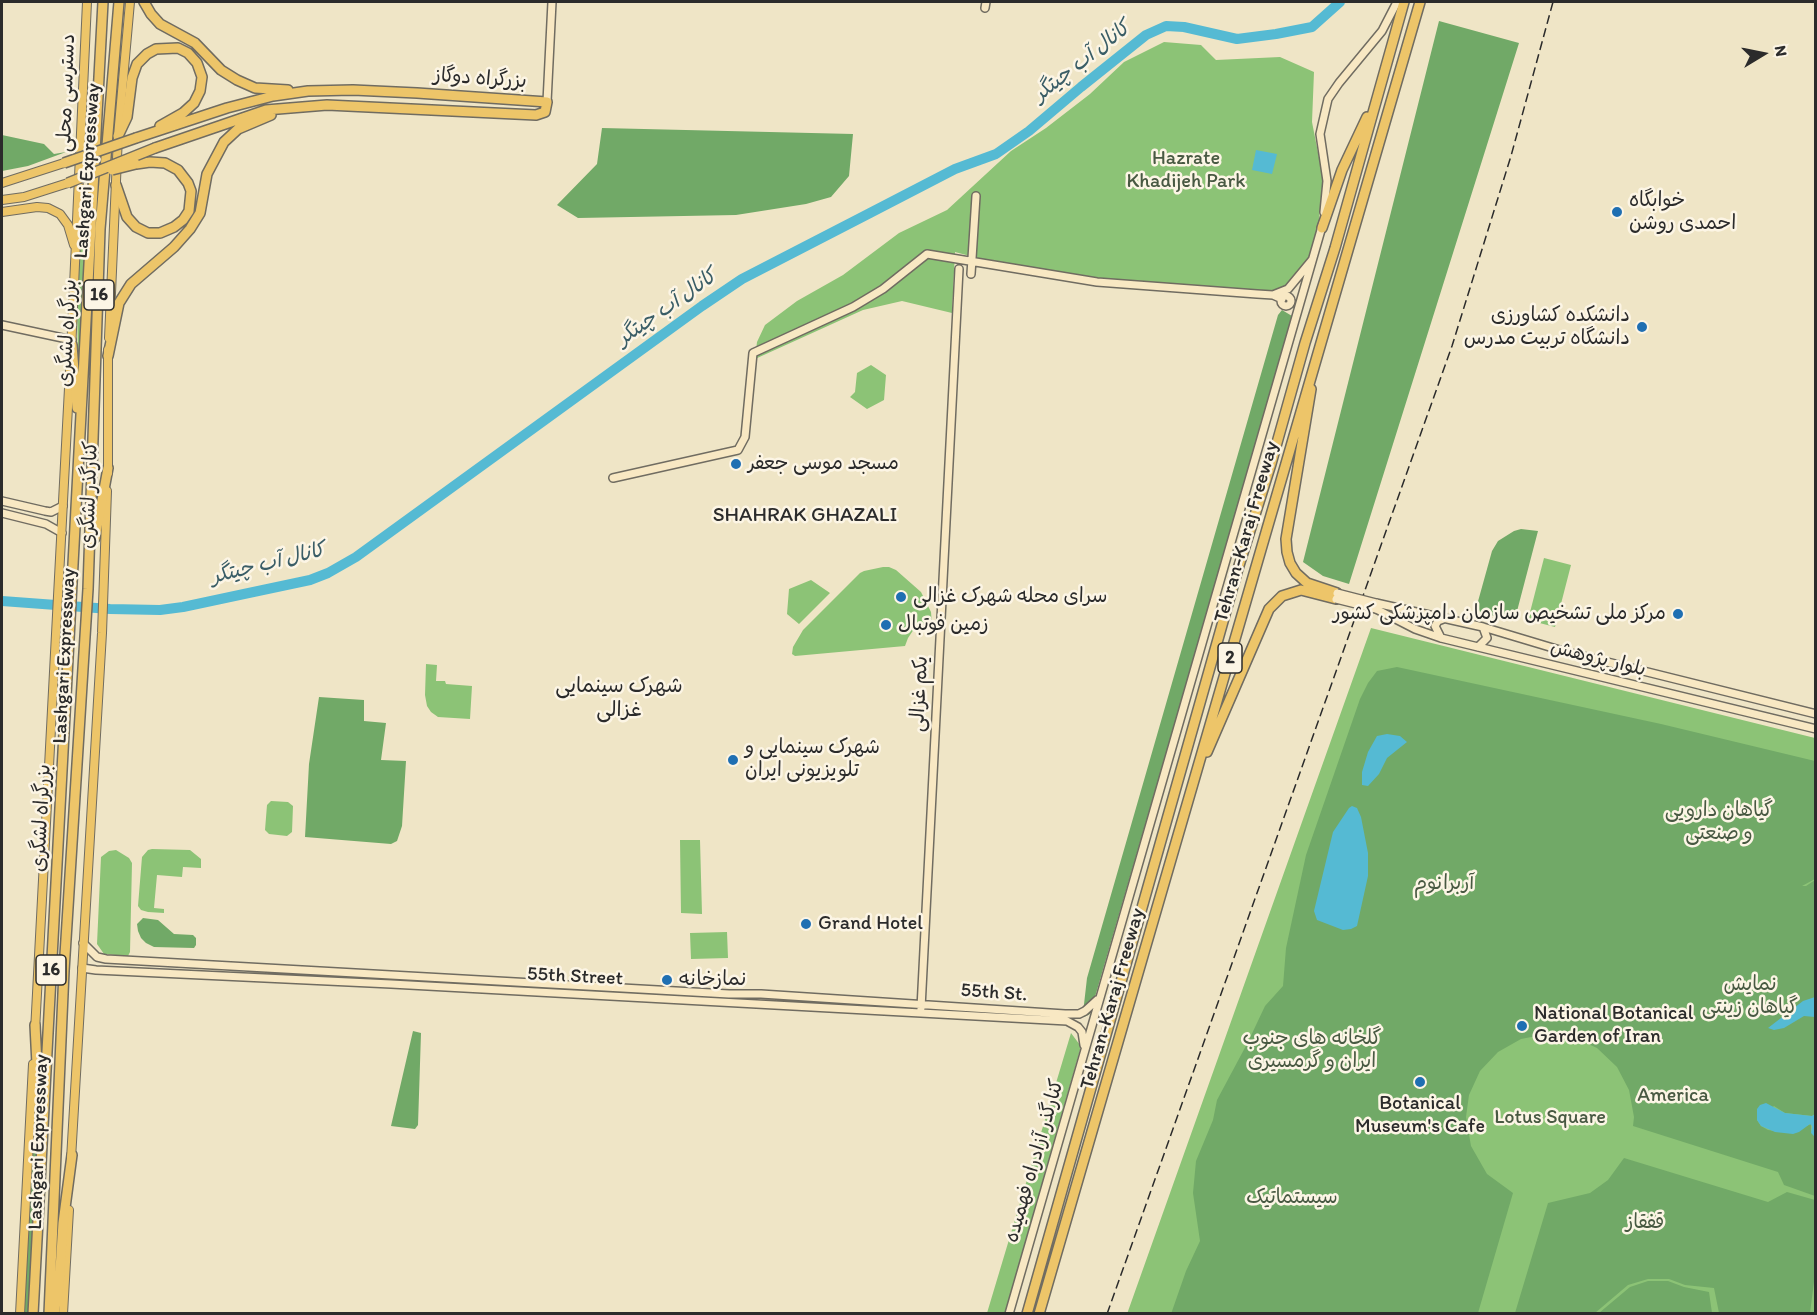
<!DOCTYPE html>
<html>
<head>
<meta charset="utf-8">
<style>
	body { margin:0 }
	#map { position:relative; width:1817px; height:1315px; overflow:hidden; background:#efe5c6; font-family:Itim,sans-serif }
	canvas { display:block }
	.frame { position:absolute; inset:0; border:3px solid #2b2b2b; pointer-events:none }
	.north { position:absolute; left:1733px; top:24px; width:60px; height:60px; -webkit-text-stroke:4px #fcf5e5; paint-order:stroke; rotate:80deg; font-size:16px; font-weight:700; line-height:24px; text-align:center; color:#2b2b2b }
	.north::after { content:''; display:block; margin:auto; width:21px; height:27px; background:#2b2b2b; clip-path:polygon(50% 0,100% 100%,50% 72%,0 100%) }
</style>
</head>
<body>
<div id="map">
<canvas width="1817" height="1315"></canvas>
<div class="frame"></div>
<div class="north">N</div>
</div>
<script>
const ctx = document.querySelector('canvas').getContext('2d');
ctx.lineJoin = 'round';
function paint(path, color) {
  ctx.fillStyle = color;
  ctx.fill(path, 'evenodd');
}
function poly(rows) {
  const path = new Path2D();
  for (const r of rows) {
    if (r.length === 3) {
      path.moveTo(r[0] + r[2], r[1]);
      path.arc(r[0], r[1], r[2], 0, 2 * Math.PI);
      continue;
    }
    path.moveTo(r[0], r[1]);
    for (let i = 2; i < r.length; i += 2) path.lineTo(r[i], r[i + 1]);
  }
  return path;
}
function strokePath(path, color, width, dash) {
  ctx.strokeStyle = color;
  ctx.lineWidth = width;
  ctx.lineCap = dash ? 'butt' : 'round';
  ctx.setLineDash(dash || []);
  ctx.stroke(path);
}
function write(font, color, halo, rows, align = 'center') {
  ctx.font = font + ' Itim,"Playpen Sans Arabic",sans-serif';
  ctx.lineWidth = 5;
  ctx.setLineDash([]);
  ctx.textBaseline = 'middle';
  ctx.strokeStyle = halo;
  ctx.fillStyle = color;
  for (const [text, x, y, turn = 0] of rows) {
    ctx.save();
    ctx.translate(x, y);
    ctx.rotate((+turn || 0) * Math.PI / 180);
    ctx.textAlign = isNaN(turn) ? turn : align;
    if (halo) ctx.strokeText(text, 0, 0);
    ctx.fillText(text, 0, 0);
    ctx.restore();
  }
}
paint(poly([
	[1164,42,1201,45,1216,60,1280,57,1314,72,1312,122,1323,178,1318,231,1314,247,1301,271,1291,284,1275,292,1093,278,981,259,955,252,952,313,902,301,863,310,755,359,757,342,765,325,797,301,843,275,899,233,947,210,1011,151,1046,128,1090,94,1124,62],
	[82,213,88,213,79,411,77,303],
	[871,365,886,375,884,400,867,409,850,397,855,392,857,373],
	[1544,558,1571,565,1555,627,1528,620],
	[883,567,889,567,896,570,921,592,931,612,932,625,914,629,908,638,905,646,795,656,792,654,793,647,803,630,860,573,864,571],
	[811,580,830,593,799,624,787,614,789,589],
	[1371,628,1815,738,1815,1313,1127,1314],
	[426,664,437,665,436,681,445,681,446,684,472,686,470,719,438,717,431,712,427,706,425,695],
	[271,801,288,802,293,806,292,832,287,836,269,834,265,830,267,805],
	[680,840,700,840,702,914,681,913],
	[152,849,190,850,201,859,201,868,183,867,182,877,157,875,154,908,164,909,164,913,148,912,141,910,138,906,142,857,148,850],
	[116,850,129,858,132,863,130,952,128,956,104,954,97,944,101,857,109,851],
	[727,932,728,958,691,959,690,933],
	[1071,1033,1080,1045,1080,1050,1005,1313,987,1313]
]), '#8cc376');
paint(poly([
	[1439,21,1519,43,1349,584,1323,576,1303,562],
	[602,128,853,134,849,176,831,197,806,204,736,215,578,218,557,205,597,164],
	[2,135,44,144,54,154,66,152,28,166,2,171],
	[1282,310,1292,316,1292,321,1090,1014,1084,1017,1083,1013,1087,978,1278,315],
	[1521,529,1538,531,1516,615,1506,614,1505,619,1480,612,1477,605,1492,551,1498,541,1514,531],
	[1397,667,1661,724,1815,761,1815,879,1802,886,1806,886,1815,880,1815,1114,1812,1116,1785,1113,1774,1106,1757,1120,1761,1126,1768,1130,1790,1133,1811,1124,1811,1131,1815,1137,1815,1196,1784,1185,1778,1172,1633,1126,1634,1117,1629,1090,1617,1067,1597,1048,1573,1037,1547,1034,1521,1039,1498,1052,1480,1071,1469,1095,1466,1117,1471,1146,1487,1174,1513,1193,1478,1313,1171,1314,1186,1271,1200,1241,1193,1193,1196,1161,1213,1120,1217,1100,1248,1042,1265,1006,1283,986,1286,948,1306,855,1360,699,1368,683,1377,671],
	[319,697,364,700,364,721,386,723,381,760,406,761,402,826,397,841,391,844,305,837,309,764],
	[143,918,158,920,174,934,193,935,196,938,196,945,194,948,154,947,146,943,141,938,138,931,137,924],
	[413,1031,421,1033,418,1125,415,1129,391,1126],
	[34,1110,38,1154,30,1313,23,1314],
	[1624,1158,1768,1202,1787,1192,1815,1200,1815,1274,1810,1313,1719,1313,1714,1288,1685,1285,1669,1279,1648,1279,1628,1285,1595,1313,1515,1313,1548,1203,1590,1193,1608,1180],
	[1648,1281,1668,1281,1684,1287,1709,1292,1712,1313,1599,1313,1630,1287]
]), '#71a967');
paint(poly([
	[1256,150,1277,154,1272,174,1252,170],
	[1387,734,1400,736,1407,742,1387,758,1379,774,1368,786,1362,785,1362,772,1368,752,1377,736],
	[1352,806,1357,808,1361,817,1368,853,1368,876,1357,926,1351,929,1343,930,1317,920,1314,911,1333,832,1349,808],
	[1815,997,1815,1017,1804,1016,1784,1028,1774,1030,1768,1028,1803,1001],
	[1766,1103,1785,1113,1812,1116,1815,1114,1815,1137,1811,1133,1812,1126,1810,1124,1799,1132,1793,1134,1775,1132,1761,1126,1757,1120,1757,1109,1760,1105]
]), '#55bad3');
strokePath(poly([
	[2,601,110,609,160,610,183,607,244,594,310,580,328,573,356,557,702,306,742,279,870,213,955,169,996,154,1029,131,1081,87,1146,35,1166,26,1184,27,1237,39,1276,34,1312,27,1340,2]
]), '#55bad3', 10);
const secondary = poly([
	[985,8,986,2],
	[547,102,552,2],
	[1324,212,1327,181,1320,134,1328,99,1339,83,1382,31,1397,2],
	[971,274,976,196],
	[1273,295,1288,289,1312,260],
	[1286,301,5],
	[2,325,72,340],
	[613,478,738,450,745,437,753,353,853,307,883,289,927,254,1097,282,1257,294,1273,295,1282,299],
	[2,501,45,511,51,512,63,506],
	[2,513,46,524,62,533],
	[1376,603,1483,627,1563,651,1816,714],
	[1376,609,1415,629,1441,638,1816,729],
	[1441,638,1435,626,1438,621,1446,618],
	[1478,647,1487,638,1483,627],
	[83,943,97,957,106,959,729,994,761,994,1065,1014,1079,1014,1085,1011,1097,1000],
	[82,968,96,970,391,984,1067,1021,1078,1027,1082,1032,1084,1045],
	[921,1008,959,269],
	[1009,1314,1323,223]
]);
const primary = poly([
	[2,183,64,163],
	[2,200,24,197,68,183],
	[2,212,37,207,48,208,60,214,68,225,74,245],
	[109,338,118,136,130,2],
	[71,351,87,2],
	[108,473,108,350],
	[35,1031,70,369],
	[71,1159,102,633,107,491],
	[20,1314,33,1064],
	[63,1314,69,1210]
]);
const highway = poly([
	[144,2,151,14,160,24,195,43,221,70,237,80,255,88,288,90],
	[118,136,127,117,132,78,137,64,147,54,156,49,178,48,188,53,197,63,202,77,200,91,194,103,183,113,160,126],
	[136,138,227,108,273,96,308,91,353,90,417,93,547,102,545,112,536,115,327,105,266,110,155,148],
	[116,185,127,217,136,227,148,233,160,233,174,227,183,220,189,211,191,191,188,183,178,170,165,163,150,162,136,164],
	[1322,228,1342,170,1367,117],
	[72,345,77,408],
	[108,356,119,303,131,284,174,247,190,229,200,213,207,174,224,142,238,129,271,115],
	[1311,389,1286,539,1287,552,1290,563,1296,573,1307,583,1337,593],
	[95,538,108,468],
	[1207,752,1269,609,1282,596,1301,590,1336,599],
	[35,1025,39,1104],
	[33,1314,103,2],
	[49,1314,64,971,88,589,100,229,119,2],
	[54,1314,59,1285,63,1223,72,1155],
	[1027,1314,1237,572,1271,464,1305,343,1335,248,1404,2],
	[1039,1314,1420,2]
]);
strokePath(secondary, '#706c61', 10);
strokePath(primary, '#706c61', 10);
strokePath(highway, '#706c61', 12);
strokePath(secondary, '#f8e8c3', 7);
strokePath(primary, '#edc569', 8);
strokePath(highway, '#edc569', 9);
strokePath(poly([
	[1107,1314,1452,346,1511,156,1553,2]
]), '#2b2b2b', 1.5, [9, 4.5]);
const secondaryBridge = poly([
	[1337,593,1376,603],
	[1336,599,1376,609]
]);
const highwayBridge = poly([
	[64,163,136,138],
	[112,170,136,164],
	[68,183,155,148]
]);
strokePath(secondaryBridge, '#706c61', 10, []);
strokePath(highwayBridge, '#706c61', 12, []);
strokePath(secondaryBridge, '#f8e8c3', 7);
strokePath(highwayBridge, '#edc569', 9);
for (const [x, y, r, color] of [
	[1617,212,6,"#1f6fb2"],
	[1642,327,6,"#1f6fb2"],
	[736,464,6,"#1f6fb2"],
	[901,597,6,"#1f6fb2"],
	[1678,614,6,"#1f6fb2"],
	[886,625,6,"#1f6fb2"],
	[733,760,6,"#1f6fb2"],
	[806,924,6,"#1f6fb2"],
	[667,980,6,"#1f6fb2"],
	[1522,1026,6,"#1f6fb2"],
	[1420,1082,6,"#1f6fb2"]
]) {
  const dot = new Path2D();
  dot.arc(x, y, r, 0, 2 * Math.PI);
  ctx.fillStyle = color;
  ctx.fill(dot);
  strokePath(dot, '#fcf5e5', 2);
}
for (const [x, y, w] of [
	[99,295,30],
	[1230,658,24],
	[51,970,30]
]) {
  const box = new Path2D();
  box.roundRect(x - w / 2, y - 15, w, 30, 4.5);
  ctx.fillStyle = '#fcf5e5';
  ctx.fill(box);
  strokePath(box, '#2b2b2b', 1.5);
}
write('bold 18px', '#2b2b2b', null, [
	["16",99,295],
	["2",1230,658],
	["16",51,970]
]);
write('20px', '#2b2b2b', '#fcf5e5', [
	["بزرگراه دوگاز",480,79,4],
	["دسترسی محلی",67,93,-88],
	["Lashgari Expressway",88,171,-86],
	["بزرگراه لشگری",68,333,-87],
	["کنارگذر لشگری",90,495,-88],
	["Tehran-Karaj Freeway",1247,532,-74],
	["Lashgari Expressway",65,656,-87],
	["بلوار پژوهش",1598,659,14],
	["یکم غزالی",920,694,-87],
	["بزرگراه لشگری",42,818,-87],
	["55th Street",575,977,3],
	["55th St.",994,993,4],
	["Tehran-Karaj Freeway",1113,999,-74],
	["Lashgari Expressway",39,1142,-88],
	["کنارگذر آزادراه فهمیده",1035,1161,-74]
]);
write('20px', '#485942', '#fcf5e5', [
	["Hazrate",1186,159],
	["Khadijeh Park",1186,182],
	["گیاهان دارویی",1719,811],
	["و صنعتی",1719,834],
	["آربرانوم",1444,884],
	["نمایش",1750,985],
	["گیاهان زینتی",1750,1008],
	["گلخانه های جنوب",1312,1039],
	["ایران و گرمسیری",1312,1062],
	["America",1673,1096],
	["Lotus Square",1550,1118],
	["سیستماتیک",1292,1198],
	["قفقاز",1645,1223]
]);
write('20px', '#2b2b2b', '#fcf5e5', [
	["خوابگاه",1629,201],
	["احمدی روشن",1629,224],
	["دانشکده کشاورزی",1630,316,"right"],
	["دانشگاه تربیت مدرس",1630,339,"right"],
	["مسجد موسی جعفر",748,464],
	["سرای محله شهرک غزالی",913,597],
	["مرکز ملی تشخیص سازمان دامپزشکی کشور",1666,614,"right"],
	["زمین فوتبال",898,625],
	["شهرک سینمایی و",745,748],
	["تلویزیونی ایران",745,771],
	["Grand Hotel",818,924],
	["نمازخانه",679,980],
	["National Botanical",1534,1014],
	["Garden of Iran",1534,1037],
	["Botanical",1420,1104,"center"],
	["Museum's Cafe",1420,1127,"center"]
], 'left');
write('italic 21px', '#3a5d66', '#fcf5e5', [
	["کانال آب چیتگر",1082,62,-38],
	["کانال آب چیتگر",667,308,-35],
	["کانال آب چیتگر",268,564,-14]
]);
write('21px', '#2b2b2b', '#fcf5e5', [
	["SHAHRAK GHAZALI",805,516],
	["شهرک سینمایی",619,687],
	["غزالی",619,711]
]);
</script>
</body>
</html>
